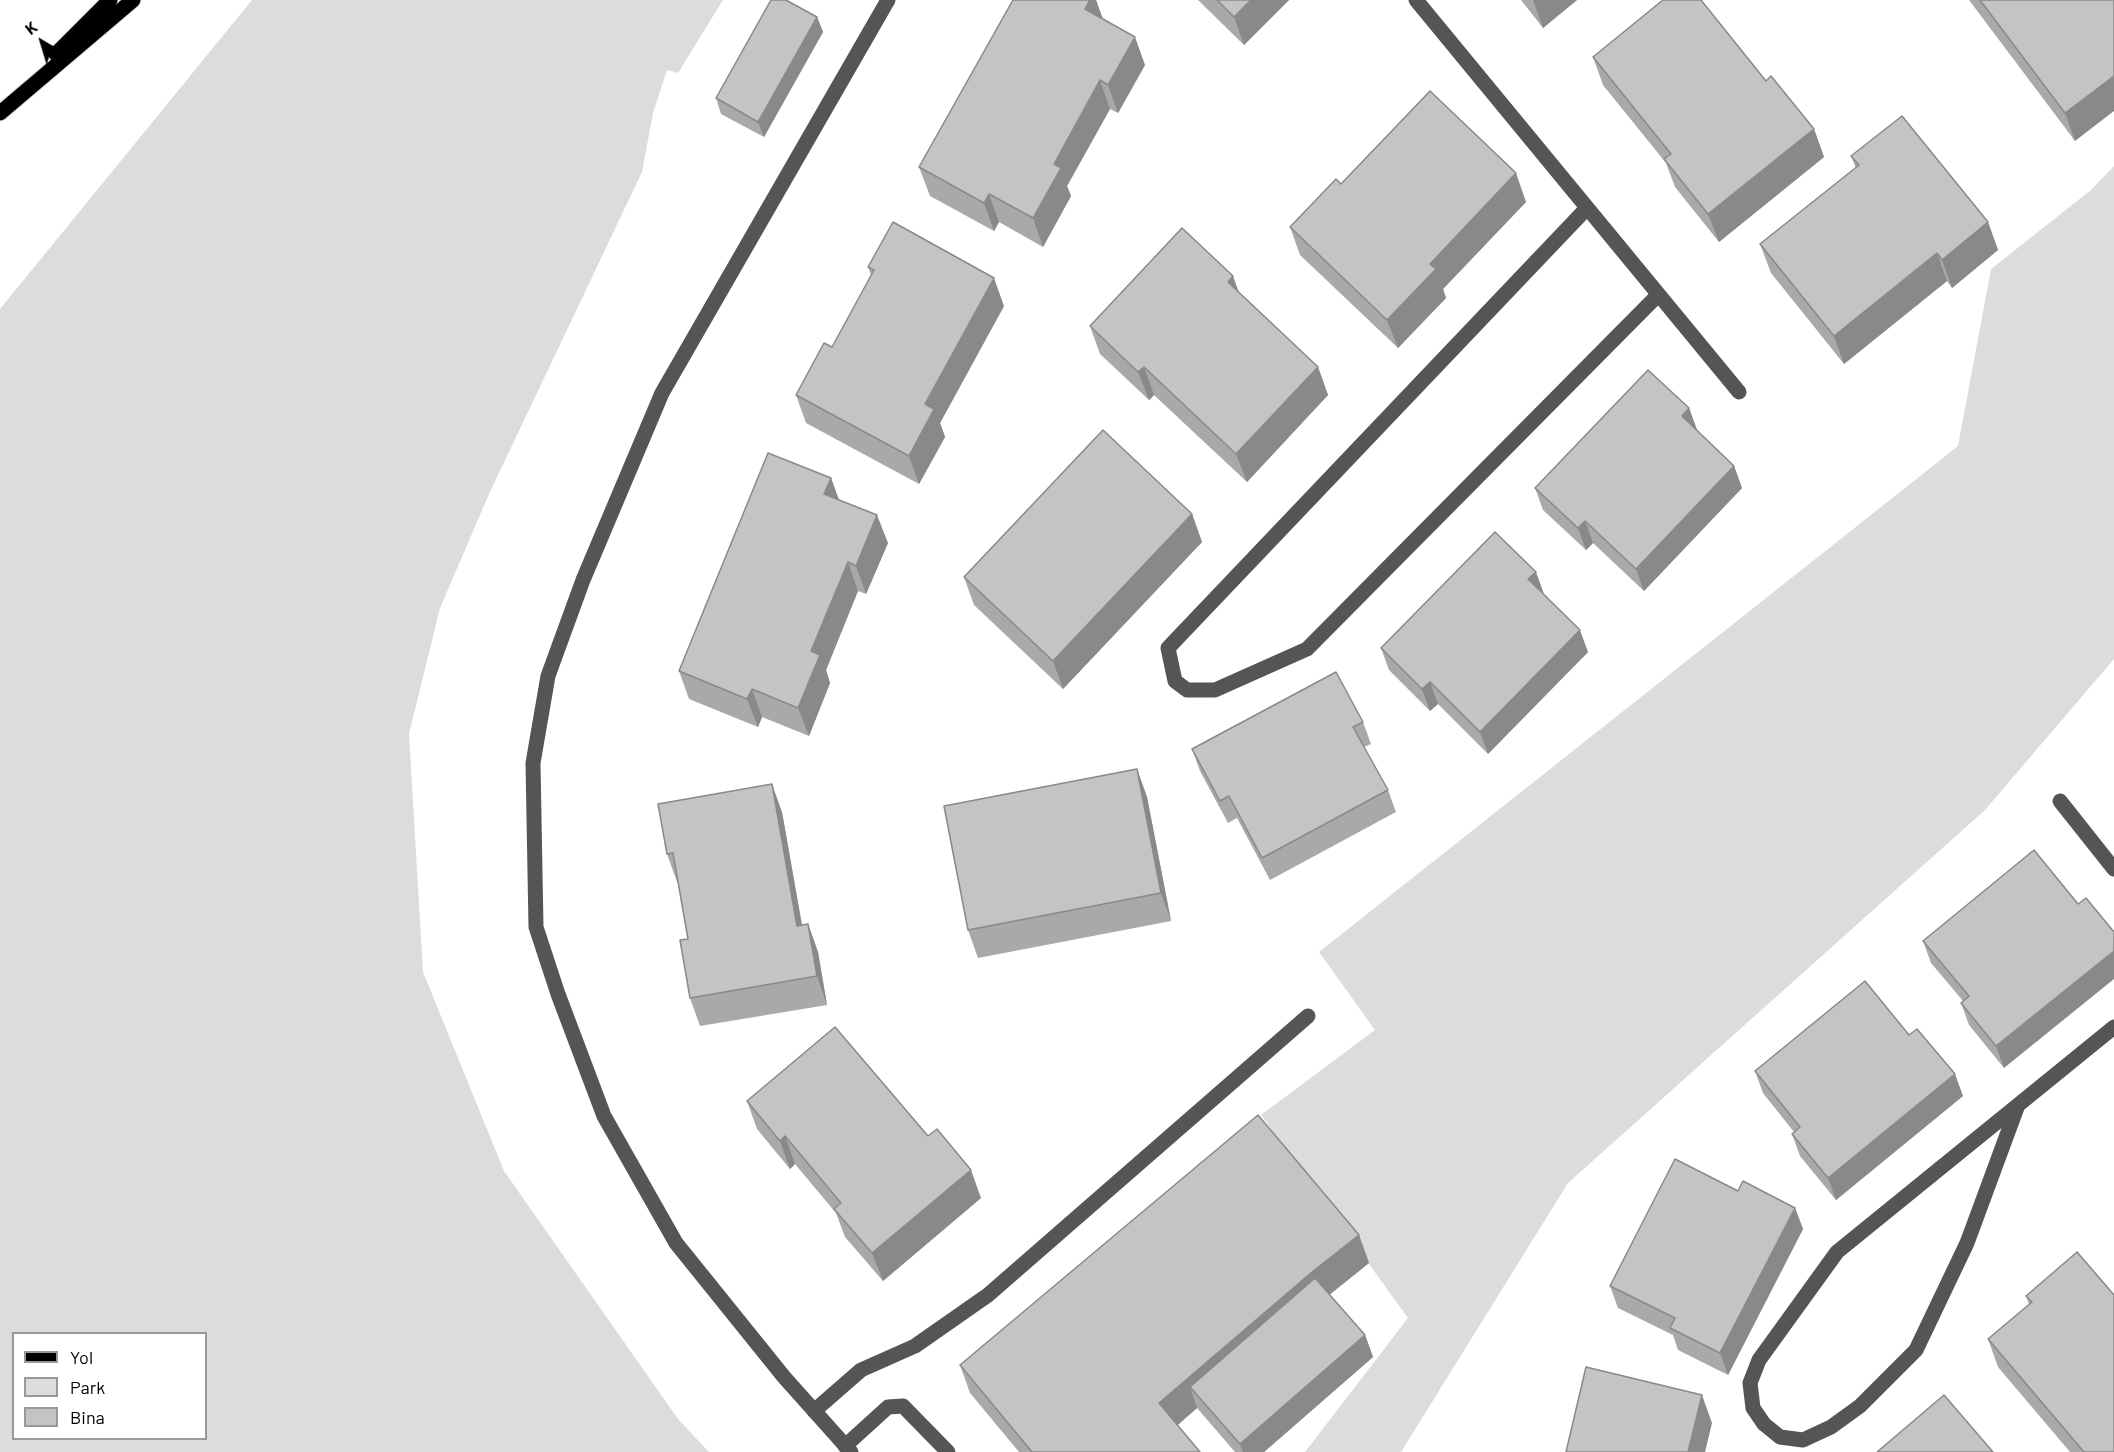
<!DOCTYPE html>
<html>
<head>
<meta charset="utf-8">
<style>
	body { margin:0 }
	#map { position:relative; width:2114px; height:1452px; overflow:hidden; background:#fff; font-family:Barlow,sans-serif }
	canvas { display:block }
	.legend { position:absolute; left:12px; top:1332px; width:195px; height:108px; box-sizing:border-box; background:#fff; border:2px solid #999; margin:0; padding:8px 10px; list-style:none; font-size:18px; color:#000 }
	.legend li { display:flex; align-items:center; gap:12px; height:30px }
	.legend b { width:30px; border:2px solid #999 }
	.north { position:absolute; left:12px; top:12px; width:60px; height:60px; -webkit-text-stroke:4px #fff; paint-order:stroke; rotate:322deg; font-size:16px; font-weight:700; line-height:24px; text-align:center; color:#000 }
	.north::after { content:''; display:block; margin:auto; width:21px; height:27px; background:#000; clip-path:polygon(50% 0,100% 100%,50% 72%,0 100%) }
</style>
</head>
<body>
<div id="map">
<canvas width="2114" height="1452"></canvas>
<ul class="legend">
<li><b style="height:8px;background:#000"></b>Yol</li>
<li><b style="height:16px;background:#dcdcdc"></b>Park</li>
<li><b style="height:16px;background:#c4c4c4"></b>Bina</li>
</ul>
<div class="north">K</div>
</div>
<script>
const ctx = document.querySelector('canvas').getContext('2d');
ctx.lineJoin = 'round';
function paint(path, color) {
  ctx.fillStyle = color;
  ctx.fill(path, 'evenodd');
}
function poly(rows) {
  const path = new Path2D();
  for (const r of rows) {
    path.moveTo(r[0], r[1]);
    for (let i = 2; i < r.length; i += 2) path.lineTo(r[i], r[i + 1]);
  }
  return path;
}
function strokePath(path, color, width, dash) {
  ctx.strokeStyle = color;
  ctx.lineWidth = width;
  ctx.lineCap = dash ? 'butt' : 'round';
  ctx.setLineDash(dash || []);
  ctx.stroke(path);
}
paint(poly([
	[252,0,723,0,678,73,667,70,653,113,642,172,489,494,440,608,409,734,423,972,504,1171,678,1419,709,1452,0,1452,0,309],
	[14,1334,206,1334,206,1438,14,1438],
	[2114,166,2114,659,1985,810,1568,1183,1401,1452,1305,1452,1408,1318,1261,1115,1375,1030,1319,952,1958,446,1991,269,2091,190]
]), '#dcdcdc');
const major = poly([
	[56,54,110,0],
	[0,113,133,0]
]);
strokePath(major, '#dbdbdb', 17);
strokePath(poly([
	[1416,0,1739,392],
	[1587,208,1168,648,1175,681,1187,690,1215,690,1307,649,1658,295],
	[2060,801,2114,869],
	[2018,1105,1967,1243,1916,1350,1860,1406,1831,1427,1803,1440,1780,1437,1764,1424,1753,1408,1750,1383,1759,1360,1837,1252,2114,1027],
	[814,1411,861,1370,915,1346,988,1295,1308,1016],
	[845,1446,888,1407,903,1406,948,1452],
	[851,1452,784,1377,676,1243,604,1116,558,994,536,927,533,763,548,676,583,580,662,393,888,0]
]), '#555', 15);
strokePath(major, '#000', 15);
paint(poly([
	[1013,0,1096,0,1102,18,1145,65,1118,113,1110,109,1067,186,1071,196,1043,247,999,222,994,231,930,196,919,167],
	[1198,0,1289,0,1244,45],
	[1521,0,1577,0,1543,28],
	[1969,0,2114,0,2075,141],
	[817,17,823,32,764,137,721,114,716,98],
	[1593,57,1766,81,1814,129,1824,157,1719,242,1675,187,1666,163,1603,85],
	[1851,156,1988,222,1998,250,1952,288,1947,281,1844,364,1771,273,1760,244,1856,168],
	[1341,184,1526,202,1443,289,1446,298,1398,348,1300,255,1290,227],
	[868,267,1004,306,940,423,945,437,919,484,806,423,796,395,832,347,871,275],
	[1239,292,1318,367,1328,395,1247,482,1154,395,1149,400,1100,354,1090,326],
	[1689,408,1697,430,1734,466,1742,488,1644,591,1593,543,1586,550,1543,510,1535,488],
	[831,478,839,500,888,543,866,594,858,591,826,670,830,683,809,736,762,717,758,727,689,699,679,671],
	[1192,514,1202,542,1063,689,974,605,964,577],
	[1381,648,1588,652,1488,754,1438,704,1430,711,1389,670],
	[1363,722,1371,744,1364,747,1388,790,1396,812,1270,880,1237,818,1228,823,1200,771,1192,749],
	[1137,769,1147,797,1171,921,978,958,968,930],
	[782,812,802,925,808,924,818,952,827,1005,700,1026,690,998,688,939,678,882,677,882,667,854],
	[2034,850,2004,1068,1969,1025,1961,1003,1963,1001,1931,963,1923,941],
	[1909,1035,1963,1096,1836,1200,1800,1156,1792,1134,1794,1132,1763,1093,1755,1071],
	[747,1101,928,1136,981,1198,883,1281,845,1237,836,1213,795,1164,790,1169,757,1129],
	[1795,1208,1803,1229,1728,1375,1678,1350,1673,1335,1618,1308,1610,1286],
	[1359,1235,1369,1263,1329,1295,1365,1335,1373,1357,1264,1452,1235,1452,1197,1408,1177,1425,1200,1452,1019,1452,970,1393,960,1365],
	[2077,1252,2114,1452,2070,1452,1998,1367,1988,1339,2029,1304,2026,1296]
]), '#a9a9a9');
paint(poly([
	[1090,0,1096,0,1104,22,1085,9],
	[1251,0,1289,0,1244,45,1234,17],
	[1533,0,1577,0,1543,28],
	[817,17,823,32,764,137,758,122],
	[1135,37,1145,65,1118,113,1108,85],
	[2114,76,2114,111,2075,141,2065,113],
	[1100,80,1110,109,1067,186,1071,196,1043,247,1033,218,1054,164],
	[1814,129,1824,157,1719,242,1708,214],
	[1516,173,1526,202,1443,289,1446,298,1398,348,1387,320,1430,264],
	[989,194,999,222,994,231,984,203],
	[1988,222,1998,250,1952,288,1942,260],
	[1937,253,1947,281,1844,364,1834,336],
	[1233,276,1243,304,1228,282],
	[994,278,1004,306,940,423,945,437,919,484,909,456,925,404],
	[1144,367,1154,395,1149,400,1138,372],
	[1318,367,1328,395,1247,482,1236,454],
	[1689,408,1697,430,1690,438,1682,416],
	[1734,466,1742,488,1644,591,1636,569],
	[831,478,841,506,824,494],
	[1192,514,1202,542,1063,689,1053,661],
	[877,515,888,543,866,594,856,566],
	[1585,521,1593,543,1586,550,1578,528],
	[848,562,858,591,826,670,830,683,809,736,798,708,811,651],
	[1536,572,1544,594,1528,579],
	[1580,630,1588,652,1488,754,1480,732],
	[1430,682,1438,704,1430,711,1422,689],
	[752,689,762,717,758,727,747,699],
	[1137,769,1147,797,1171,921,1161,893],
	[772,784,782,812,807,954,797,926],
	[808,924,818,952,827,1005,817,976],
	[2114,951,2114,979,2004,1068,1996,1046],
	[1955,1074,1963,1096,1836,1200,1828,1178],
	[785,1136,795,1164,790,1169,780,1141],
	[971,1170,981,1198,883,1281,872,1253],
	[1795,1208,1803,1229,1728,1375,1720,1353],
	[1359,1235,1369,1263,1323,1300,1190,1387,1197,1408,1170,1432,1159,1403,1312,1272],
	[1365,1335,1373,1357,1264,1452,1243,1452,1240,1444],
	[1702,1395,1712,1423,1705,1452,1688,1452]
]), '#898989');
const building = poly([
	[771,0,786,0,817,17,758,122,716,98,771,0],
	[1013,0,1090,0,1085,9,1135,37,1108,85,1100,80,1054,164,1061,168,1033,218,989,194,984,203,919,167,1013,0],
	[1217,0,1251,0,1234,17,1217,0],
	[1663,0,1701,0,1766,81,1771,76,1814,129,1708,214,1664,159,1671,154,1593,57,1663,0],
	[1980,0,2114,0,2114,76,2065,113,1980,0],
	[1430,91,1516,173,1430,264,1436,269,1387,320,1290,227,1336,179,1341,184,1430,91],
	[1902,116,1988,222,1942,260,1937,253,1834,336,1760,244,1859,165,1851,156,1902,116],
	[893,222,994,278,925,404,934,409,909,456,796,395,824,343,832,347,874,270,868,267,893,222],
	[1182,228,1233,276,1228,282,1318,367,1236,454,1144,367,1138,372,1090,326,1182,228],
	[1648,370,1689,408,1682,416,1734,466,1636,569,1585,521,1578,528,1535,488,1648,370],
	[1103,430,1192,514,1053,661,964,577,1103,430],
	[768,453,831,478,824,494,877,515,856,566,848,562,811,651,820,655,798,708,752,689,747,699,679,671,768,453],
	[1495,532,1536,572,1528,579,1580,630,1480,732,1430,682,1422,689,1381,648,1495,532],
	[1336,672,1363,722,1353,727,1388,790,1262,858,1229,796,1220,801,1192,749,1336,672],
	[1137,769,1161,893,968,930,944,806,1137,769],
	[772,784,797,926,808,924,817,976,690,998,680,940,688,939,673,853,667,854,658,804,772,784],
	[2034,850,2078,904,2086,898,2114,932,2114,951,1996,1046,1961,1003,1969,996,1923,941,2034,850],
	[1865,981,1909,1035,1917,1029,1955,1074,1828,1178,1792,1134,1800,1127,1755,1071,1865,981],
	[835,1027,928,1136,937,1129,971,1170,872,1253,834,1209,841,1203,785,1136,780,1141,747,1101,835,1027],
	[1258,1115,1359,1235,1312,1272,1159,1403,1200,1452,1032,1452,960,1365,1258,1115],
	[1675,1159,1738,1191,1743,1181,1795,1208,1720,1353,1670,1328,1675,1318,1610,1286,1675,1159],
	[2077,1252,2114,1295,2114,1452,2084,1452,1988,1339,2032,1302,2026,1296,2077,1252],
	[1315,1278,1365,1335,1240,1444,1190,1387,1315,1278],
	[1586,1367,1702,1395,1688,1452,1566,1452,1586,1367],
	[1944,1395,1993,1452,1877,1452,1944,1395]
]);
paint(building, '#c4c4c4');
strokePath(building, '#898989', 1.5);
</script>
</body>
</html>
